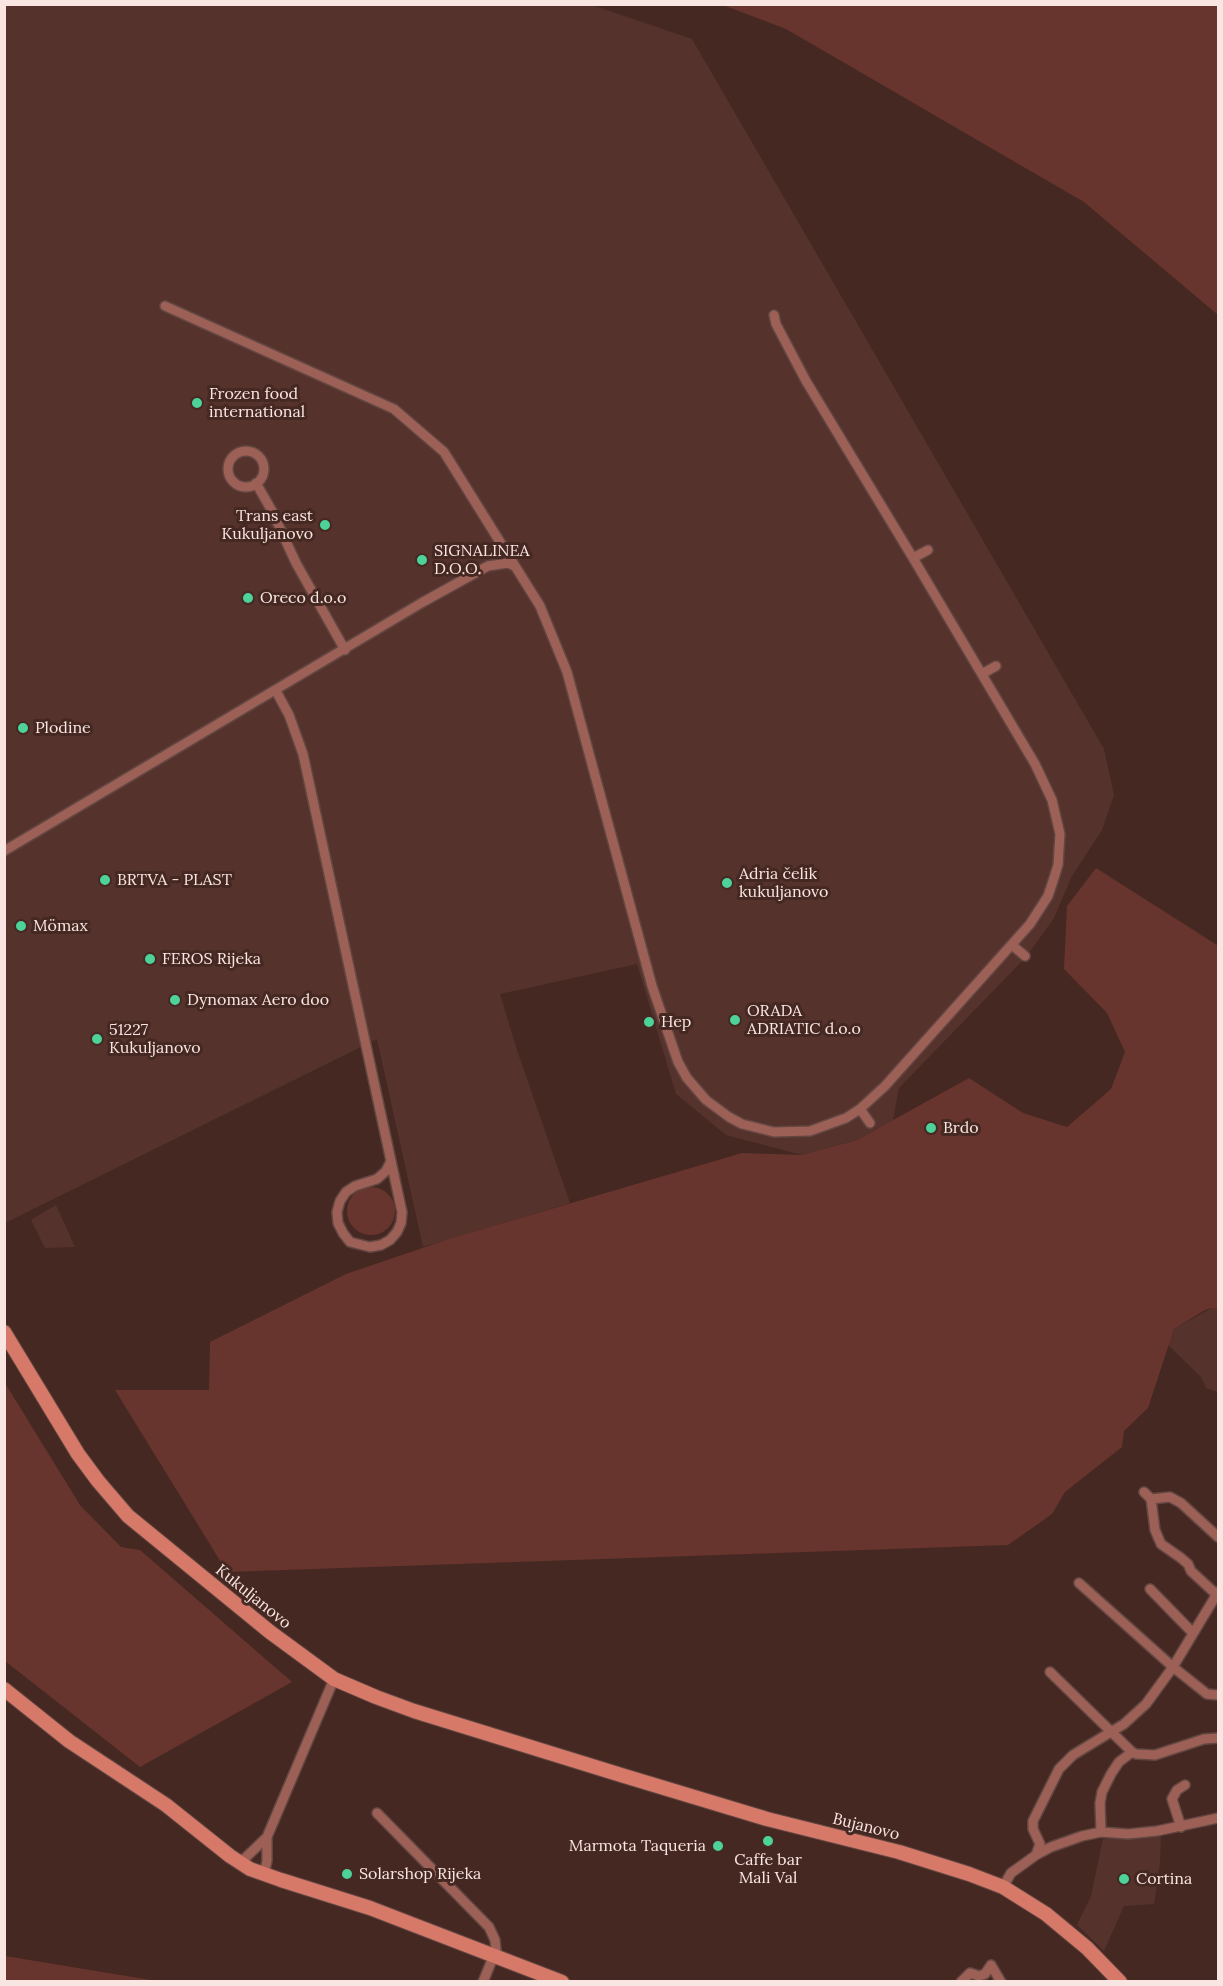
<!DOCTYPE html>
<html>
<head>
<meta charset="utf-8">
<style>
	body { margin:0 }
	#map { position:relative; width:1223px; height:1986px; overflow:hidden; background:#452822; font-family:Lora,serif }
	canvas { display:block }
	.frame { position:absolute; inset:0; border:6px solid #f9e5e1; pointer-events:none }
</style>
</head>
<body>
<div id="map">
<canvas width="1223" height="1986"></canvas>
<div class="frame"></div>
</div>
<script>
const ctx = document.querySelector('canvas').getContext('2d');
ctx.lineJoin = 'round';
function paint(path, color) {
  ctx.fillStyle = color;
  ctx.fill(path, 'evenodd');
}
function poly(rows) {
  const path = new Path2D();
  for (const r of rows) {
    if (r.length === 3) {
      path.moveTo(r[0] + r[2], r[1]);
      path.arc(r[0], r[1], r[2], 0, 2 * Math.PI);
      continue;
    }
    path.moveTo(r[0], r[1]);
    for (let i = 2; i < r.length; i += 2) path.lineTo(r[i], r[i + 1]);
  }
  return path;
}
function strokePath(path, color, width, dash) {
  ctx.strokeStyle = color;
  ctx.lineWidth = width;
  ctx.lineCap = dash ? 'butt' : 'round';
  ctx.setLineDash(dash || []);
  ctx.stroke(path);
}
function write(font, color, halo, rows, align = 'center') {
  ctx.font = font + ' Lora,serif';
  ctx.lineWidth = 6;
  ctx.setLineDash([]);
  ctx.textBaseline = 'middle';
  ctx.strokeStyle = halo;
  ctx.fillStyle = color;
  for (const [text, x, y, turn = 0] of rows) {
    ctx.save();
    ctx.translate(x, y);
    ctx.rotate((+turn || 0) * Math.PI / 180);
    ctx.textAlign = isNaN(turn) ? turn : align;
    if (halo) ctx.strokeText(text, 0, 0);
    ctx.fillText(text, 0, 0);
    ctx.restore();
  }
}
paint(poly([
	[589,4,692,39,1104,749,1114,795,1102,830,1072,876,1054,918,1026,957,899,1088,893,1120,857,1140,802,1155,726,1135,676,1094,637,964,500,994,517,1050,570,1203,423,1247,377,1039,5,1223,5,5],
	[56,1205,75,1247,45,1248,31,1220],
	[1212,1308,1218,1310,1218,1392,1206,1388,1201,1377,1168,1345,1174,1329],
	[1161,1835,1160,1863,1154,1904,1124,1906,1104,1951,1077,1925,1091,1896,1103,1839]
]), '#56322d');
paint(poly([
	[723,5,1218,5,1218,315,1084,202,786,29],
	[1096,868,1217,945,1218,952,1218,1310,1212,1308,1205,1310,1174,1329,1148,1408,1124,1431,1122,1447,1065,1492,1052,1514,1008,1545,227,1572,115,1390,209,1390,210,1342,346,1274,452,1238,742,1153,802,1155,857,1140,969,1078,1023,1113,1067,1127,1111,1089,1125,1052,1107,1013,1064,969,1067,906],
	[371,1211,24],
	[5,1383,80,1505,121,1547,140,1550,292,1682,140,1767,5,1661],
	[5,1956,157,1981,5,1981]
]), '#67352d');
const street = poly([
	[165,306,394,409,444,452,515,566],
	[246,469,18],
	[256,483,272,511,296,563,345,650],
	[913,558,928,550],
	[982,674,996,666],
	[276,691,289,715,303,754,391,1161],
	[4,851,423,602,488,566,508,563,515,566,540,606,567,672,652,986,678,1062,687,1078,706,1100,729,1117,742,1124,774,1132,810,1131,846,1118,860,1109,885,1086,1030,924,1048,896,1053,881,1058,865,1060,834,1052,800,1035,764,913,558,806,381,776,324,774,315],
	[1012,945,1025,956],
	[860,1109,870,1123],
	[391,1161,402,1212,401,1223,397,1232,390,1240,381,1245,370,1247,350,1242,343,1233,338,1223,337,1212,340,1201,346,1192,355,1186,377,1179,386,1171,391,1161],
	[1144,1492,1151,1499,1155,1530,1161,1544,1181,1558,1188,1564,1191,1571,1217,1595],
	[1151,1499,1170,1497,1181,1503,1218,1537],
	[1079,1583,1173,1667,1207,1694,1218,1695],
	[1150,1589,1193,1633],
	[1050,1672,1132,1752,1136,1754,1155,1755,1204,1739,1218,1738],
	[377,1813,489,1927,495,1940,496,1950,483,1982],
	[1181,1827,1172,1799,1177,1790,1185,1785],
	[1101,1832,1100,1803,1102,1792,1111,1774,1119,1762,1132,1752],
	[1036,1855,1040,1844,1033,1829,1033,1821,1059,1769,1073,1755,1124,1724,1146,1704,1173,1667,1218,1592],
	[240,1863,267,1837,334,1679],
	[264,1874,267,1861,267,1837],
	[1003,1887,1011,1873,1036,1855,1051,1847,1082,1836,1101,1832,1128,1834,1157,1831,1218,1818],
	[961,1982,970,1973,979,1976,985,1974,991,1965,1001,1982]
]);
const secondary = poly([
	[4,1332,78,1454,98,1481,128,1516,270,1632,334,1679,376,1697,414,1711,621,1775,767,1819,899,1852,969,1874,1003,1887,1046,1914,1087,1948,1120,1982],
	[4,1689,69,1741,166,1805,230,1856,250,1869,281,1880,370,1908,562,1982]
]);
strokePath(street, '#624641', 12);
strokePath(secondary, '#624641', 16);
strokePath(street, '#9c6056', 9);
strokePath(secondary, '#d77969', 14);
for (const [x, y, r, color] of [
	[197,403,6,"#4dd39a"],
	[325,525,6,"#4dd39a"],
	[422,560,6,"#4dd39a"],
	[248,598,6,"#4dd39a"],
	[23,728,6,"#4dd39a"],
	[105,880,6,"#4dd39a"],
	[727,883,6,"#4dd39a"],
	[21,926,6,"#4dd39a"],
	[150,959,6,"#4dd39a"],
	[175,1000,6,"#4dd39a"],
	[735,1020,6,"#4dd39a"],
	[649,1022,6,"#4dd39a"],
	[97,1039,6,"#4dd39a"],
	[931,1128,6,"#4dd39a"],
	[768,1841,6,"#4dd39a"],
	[718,1846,6,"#4dd39a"],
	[347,1874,6,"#4dd39a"],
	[1124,1879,6,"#4dd39a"]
]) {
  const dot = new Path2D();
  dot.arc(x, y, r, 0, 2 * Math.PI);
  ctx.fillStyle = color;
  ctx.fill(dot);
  strokePath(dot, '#452822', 2);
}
write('16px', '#f9e5e1', '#452822', [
	["Frozen food",209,394],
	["international",209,412],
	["Trans east",313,516,"right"],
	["Kukuljanovo",313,534,"right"],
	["SIGNALINEA",434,551],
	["D.O.O.",434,569],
	["Oreco d.o.o",260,598],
	["Plodine",35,728],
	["Adria čelik",739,874],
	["kukuljanovo",739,892],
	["BRTVA - PLAST",117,880],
	["Mömax",33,926],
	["FEROS Rijeka",162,959],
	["Dynomax Aero doo",187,1000],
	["ORADA",747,1011],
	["ADRIATIC d.o.o",747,1029],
	["Hep",661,1022],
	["51227",109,1030],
	["Kukuljanovo",109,1048],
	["Brdo",943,1128],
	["Marmota Taqueria",706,1846,"right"],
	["Caffe bar",768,1860,"center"],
	["Mali Val",768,1878,"center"],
	["Solarshop Rijeka",359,1874],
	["Cortina",1136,1879]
], 'left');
write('16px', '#f9e5e1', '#452822', [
	["Kukuljanovo",253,1597,39],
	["Bujanovo",866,1827,14]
]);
</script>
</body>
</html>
